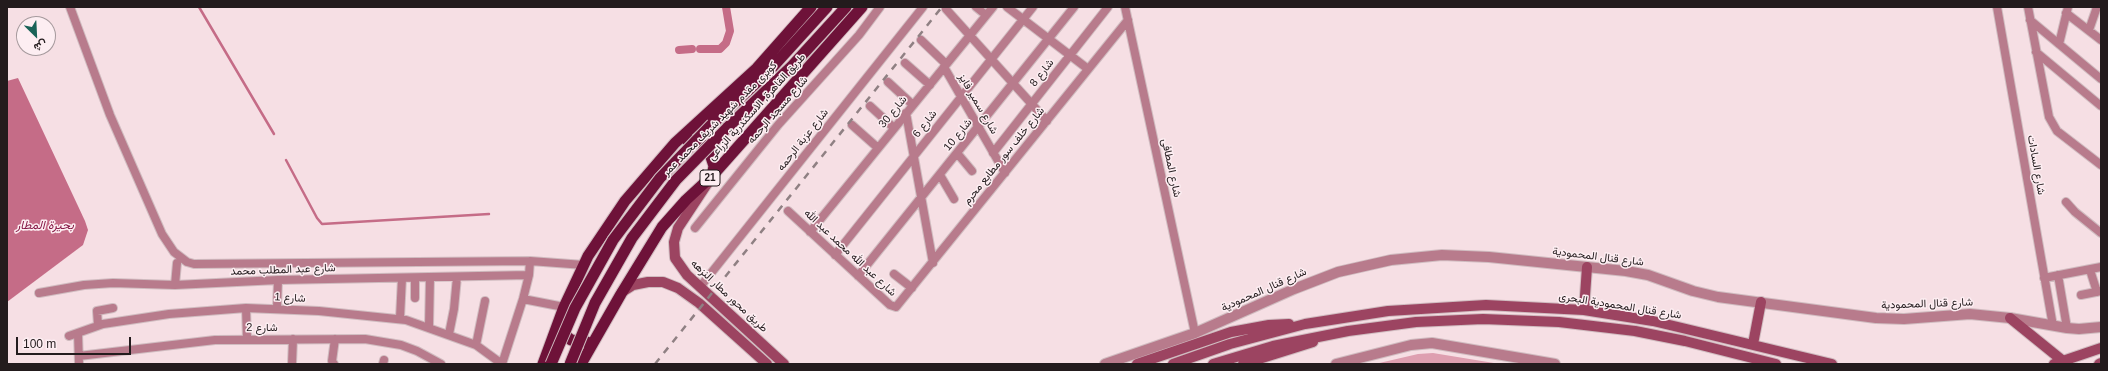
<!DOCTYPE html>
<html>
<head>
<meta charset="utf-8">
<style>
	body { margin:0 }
	#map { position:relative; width:2108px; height:371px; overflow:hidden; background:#f6dfe4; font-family:Arial,Vazirmatn,sans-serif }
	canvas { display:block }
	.frame { position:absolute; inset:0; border:8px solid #231b1d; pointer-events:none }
	.north { position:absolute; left:16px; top:16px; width:40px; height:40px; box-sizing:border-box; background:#fdeef2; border:1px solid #a69a9d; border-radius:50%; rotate:156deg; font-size:11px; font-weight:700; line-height:16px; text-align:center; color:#231b1d }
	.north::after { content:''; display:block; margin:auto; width:14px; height:18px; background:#1a6358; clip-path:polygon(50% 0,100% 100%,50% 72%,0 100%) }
	.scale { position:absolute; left:16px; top:337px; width:115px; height:18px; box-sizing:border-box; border:2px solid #231b1d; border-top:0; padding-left:5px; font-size:12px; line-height:14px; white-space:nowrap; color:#231b1d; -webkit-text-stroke:3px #fdeef2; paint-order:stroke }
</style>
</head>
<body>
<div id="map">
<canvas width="2108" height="371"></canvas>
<div class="frame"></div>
<div class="north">ش</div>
<div class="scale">100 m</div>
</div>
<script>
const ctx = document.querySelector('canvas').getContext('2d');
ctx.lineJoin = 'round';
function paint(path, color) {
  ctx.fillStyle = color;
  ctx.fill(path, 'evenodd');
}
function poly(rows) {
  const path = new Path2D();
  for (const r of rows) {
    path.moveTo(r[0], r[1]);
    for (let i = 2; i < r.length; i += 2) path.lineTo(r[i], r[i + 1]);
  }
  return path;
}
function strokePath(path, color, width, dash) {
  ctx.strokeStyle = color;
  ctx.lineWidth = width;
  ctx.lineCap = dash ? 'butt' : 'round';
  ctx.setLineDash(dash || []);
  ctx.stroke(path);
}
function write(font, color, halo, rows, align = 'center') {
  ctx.font = font + ' Arial,Vazirmatn,sans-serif';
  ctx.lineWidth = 3;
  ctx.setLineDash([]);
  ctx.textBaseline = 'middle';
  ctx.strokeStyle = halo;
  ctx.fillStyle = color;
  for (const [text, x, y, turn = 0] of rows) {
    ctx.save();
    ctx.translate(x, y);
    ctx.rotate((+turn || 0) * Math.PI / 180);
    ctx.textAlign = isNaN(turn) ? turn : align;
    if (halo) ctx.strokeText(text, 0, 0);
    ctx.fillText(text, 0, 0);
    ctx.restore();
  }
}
paint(poly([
	[1433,353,1439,354,1500,364,1375,364,1418,354]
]), '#de9fb0');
paint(poly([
	[18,78,85,221,88,230,83,245,7,302,7,81]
]), '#c56c87');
strokePath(poly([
	[199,7,274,134],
	[286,160,317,218,322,224,489,214]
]), '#c56c87', 2.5);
strokePath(poly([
	[700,49,720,49,726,43,730,31,726,7],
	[679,50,692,49]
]), '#c56c87', 8);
const minor = poly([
	[70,7,110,115,162,234,174,252,187,262,194,264,530,261,584,265],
	[976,7,986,15],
	[1007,7,1088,69],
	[1125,7,1195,333],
	[1997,7,2053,326],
	[2028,7,2049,117,2057,131,2101,165],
	[946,9,1047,121],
	[2066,13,2101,40],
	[2030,20,2101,79],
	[2089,30,2097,7],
	[921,40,946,64],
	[2059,44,2068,7],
	[2036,52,2101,106],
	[905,63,930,85],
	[944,67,1005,173],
	[888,82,913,105],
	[870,106,894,128],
	[906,113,933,263],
	[852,125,878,148],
	[957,153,972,171],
	[993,153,1108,7],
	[940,175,954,199],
	[2066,202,2075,212,2101,233],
	[788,211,890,305,896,307,1128,20],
	[695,228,778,125,859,35,880,7],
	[810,232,993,7],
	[835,255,1033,7],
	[2090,270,2097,292],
	[894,274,912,288],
	[2058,275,2067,328],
	[858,276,1074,7],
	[2044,278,2101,267],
	[175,285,177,263],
	[700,287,923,7],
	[39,293,84,285,113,283,175,285,278,280,529,275],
	[2081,295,2101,291],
	[415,298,415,278],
	[523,299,564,307],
	[246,308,247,339],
	[277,308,278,280],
	[400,318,402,278],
	[98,325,97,311,113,308],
	[429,327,430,277],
	[78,333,79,364],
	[449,334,454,309,457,277],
	[69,336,103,324,169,314,246,308,319,311,406,320,476,345,502,364],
	[476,345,485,301],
	[79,356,215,340,365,339,401,345,417,351,441,364],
	[292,364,293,339],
	[334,364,332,361,335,339],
	[383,364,384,360],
	[502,364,523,299,529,275,530,261]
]);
const tertiary = poly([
	[1105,364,1195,333,1294,289,1338,272,1391,260,1442,255,1489,257,1626,271,1648,275,1693,291,1718,297,1876,318,1904,319,1970,314,2010,318,2067,328,2079,329,2101,327],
	[1336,364,1411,345,1432,343,1555,364]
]);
const secondary = poly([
	[709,181,678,228,674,242,675,258,687,275,784,364],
	[622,292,633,285,648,282,663,282,678,288,699,303,767,364],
	[1584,310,1587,267],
	[2010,318,2063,361],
	[1753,344,1761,302],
	[1137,364,1231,332,1269,325,1289,324],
	[1173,364,1230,344,1305,324,1388,311,1486,305,1584,310,1653,321,1832,364],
	[1213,364,1273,346,1348,331,1416,322,1483,319,1559,322,1635,331,1685,341,1776,364],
	[1243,364,1313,342],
	[2054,364,2101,348],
	[2099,364,2101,363]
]);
const trunk = poly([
	[712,124,768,72,827,7],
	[727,128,792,66,846,7],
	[687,140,701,143,709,151,714,166,712,176],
	[560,326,565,335,571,340,587,342],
	[543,364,564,307,588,256,625,201,675,143,757,68,811,7],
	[581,364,621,294,662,227,686,200,712,176,862,7]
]);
strokePath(minor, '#d0bcc0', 10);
strokePath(tertiary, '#d0bcc0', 12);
strokePath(secondary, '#d0bcc0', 12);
strokePath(trunk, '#d0bcc0', 13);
strokePath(minor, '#b87b8c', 8);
strokePath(tertiary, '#b87b8c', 10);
strokePath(secondary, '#9c4461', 10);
strokePath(trunk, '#6e1239', 11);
strokePath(poly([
	[655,364,942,7]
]), '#8f8083', 2.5, [7, 7]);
const trunkBridge = poly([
	[551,364,575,308,613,240,660,178,712,124],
	[570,364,595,303,632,238,676,180,727,128]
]);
strokePath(trunkBridge, '#d0bcc0', 13, []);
strokePath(trunkBridge, '#6e1239', 11);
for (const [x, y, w] of [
	[710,178,20]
]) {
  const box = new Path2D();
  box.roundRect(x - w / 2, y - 8, w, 16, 3);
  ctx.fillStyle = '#fdeef2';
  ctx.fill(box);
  strokePath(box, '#231b1d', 1);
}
write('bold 10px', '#231b1d', null, [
	["21",710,178]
]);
write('11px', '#231b1d', '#fdeef2', [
	["شارع 8",1042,73,-52],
	["شارع سمير فايز",978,104,60],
	["طريق القاهرة, الاسكندرية الزراعى",757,107,-48],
	["شارع مسجد الرحمه",778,110,-49],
	["شارع 30",893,112,-51],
	["كوبرى مقدم شهيد شريف محمد عمر",720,119,-45],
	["شارع 6",925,124,-52],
	["شارع 10",958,135,-51],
	["شارع عزبة الرحمه",803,140,-52],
	["شارع خلف سور مطابع محرم",1004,156,-51],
	["شارع السادات",2036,165,80],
	["شارع المطافى",1171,168,78],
	["شارع عبد الله محمد عبد الله",850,253,43],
	["شارع قنال المحمودية",1598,257,7],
	["شارع عبد المطلب محمد",283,270,-2],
	["شارع قنال المحمودية",1264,290,-24],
	["طريق محور مطار النزهه",729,296,43],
	["شارع 1",290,298,3],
	["شارع قنال المحمودية",1927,304,-2],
	["شارع قنال المحمودية البحرى",1620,306,9],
	["شارع 2",262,328]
]);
write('italic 12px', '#871a47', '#fdeef2', [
	["بحيرة المطار",45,226]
]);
</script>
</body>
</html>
